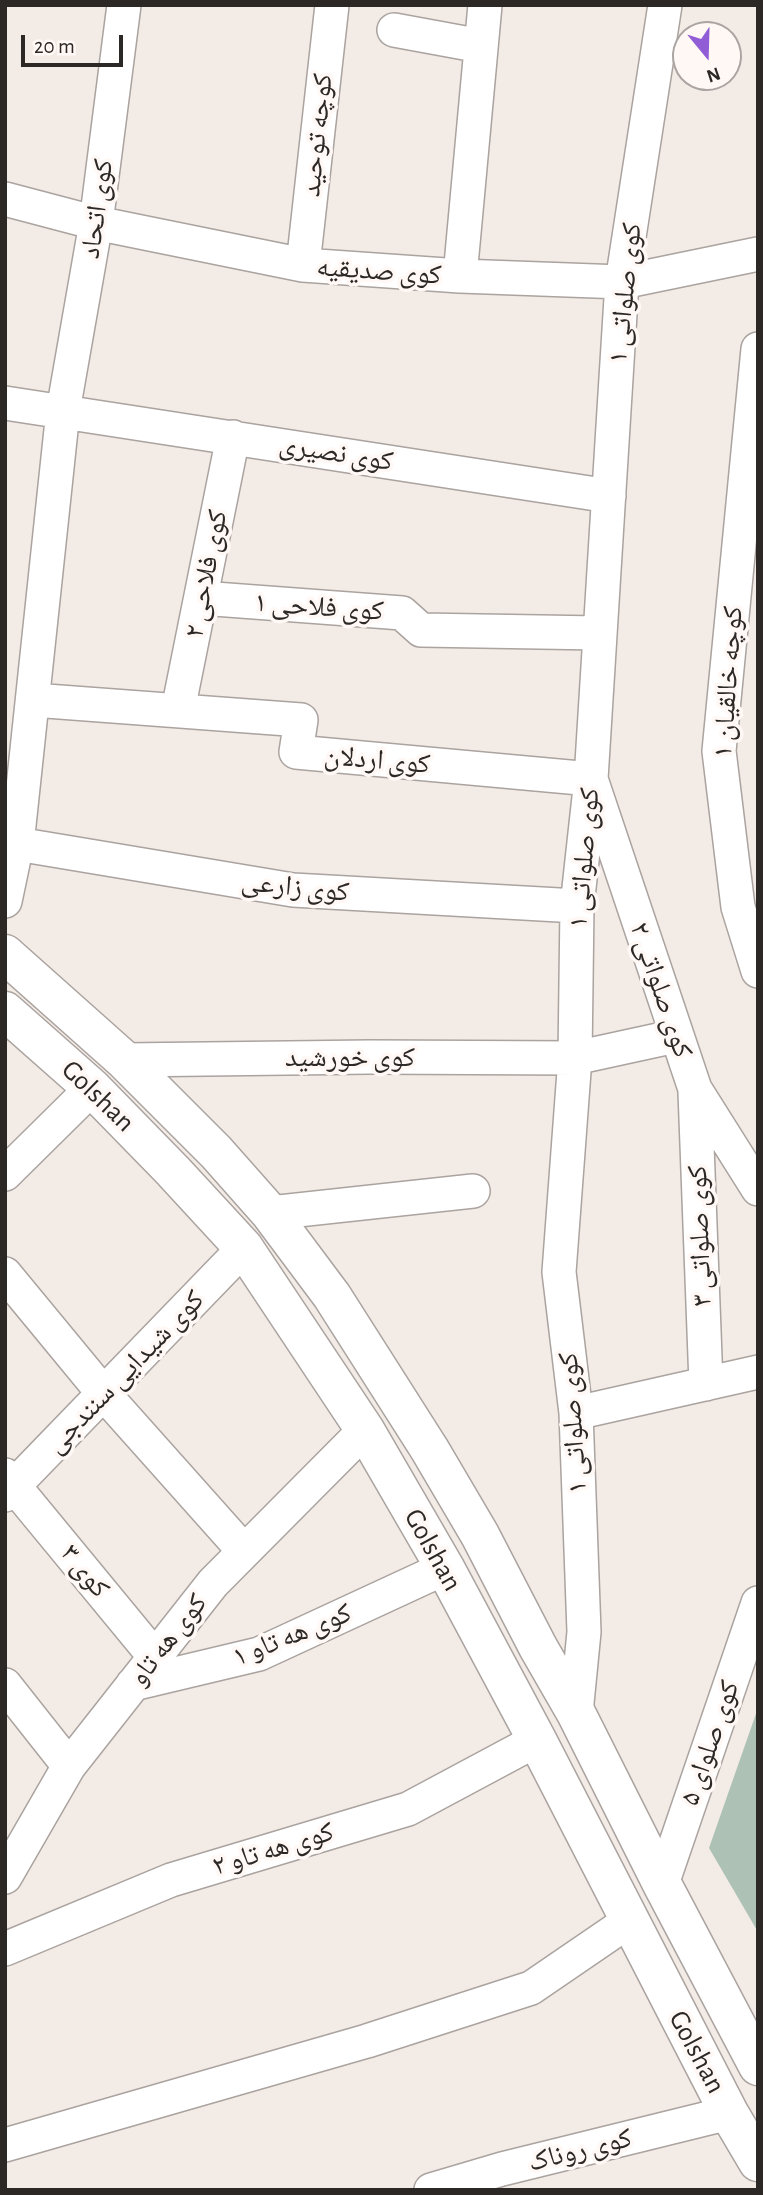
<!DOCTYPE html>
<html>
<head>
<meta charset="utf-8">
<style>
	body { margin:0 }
	#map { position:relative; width:763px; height:2195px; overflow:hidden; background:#f3ebe6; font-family:"Alegreya Sans",sans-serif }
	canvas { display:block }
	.frame { position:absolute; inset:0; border:7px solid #2b2826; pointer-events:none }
	.north { position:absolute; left:672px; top:21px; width:70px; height:70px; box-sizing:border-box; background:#fff8f5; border:2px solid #aaa5a2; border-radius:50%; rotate:161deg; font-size:19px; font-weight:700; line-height:28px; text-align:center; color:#2b2826 }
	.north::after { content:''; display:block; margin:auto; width:24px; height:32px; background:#915dd6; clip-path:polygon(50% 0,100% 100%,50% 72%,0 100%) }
	.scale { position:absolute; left:21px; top:35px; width:102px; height:32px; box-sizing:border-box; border:4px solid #2b2826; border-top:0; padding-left:9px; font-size:21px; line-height:24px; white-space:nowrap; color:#2b2826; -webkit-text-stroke:5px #fff8f5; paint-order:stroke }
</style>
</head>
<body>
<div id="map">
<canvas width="763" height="2195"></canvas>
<div class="frame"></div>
<div class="north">N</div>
<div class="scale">20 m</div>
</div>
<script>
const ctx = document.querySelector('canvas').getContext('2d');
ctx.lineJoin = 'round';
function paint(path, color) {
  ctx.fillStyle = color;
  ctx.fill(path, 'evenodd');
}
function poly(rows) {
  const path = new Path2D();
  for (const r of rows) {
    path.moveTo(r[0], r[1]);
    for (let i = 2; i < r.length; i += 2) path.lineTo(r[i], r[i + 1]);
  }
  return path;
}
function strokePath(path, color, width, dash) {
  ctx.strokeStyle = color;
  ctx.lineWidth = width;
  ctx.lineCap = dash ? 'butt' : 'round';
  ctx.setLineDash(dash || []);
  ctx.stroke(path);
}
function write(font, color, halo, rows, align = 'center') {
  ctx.font = font + ' "Alegreya Sans","Noto Naskh Arabic",sans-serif';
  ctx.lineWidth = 7;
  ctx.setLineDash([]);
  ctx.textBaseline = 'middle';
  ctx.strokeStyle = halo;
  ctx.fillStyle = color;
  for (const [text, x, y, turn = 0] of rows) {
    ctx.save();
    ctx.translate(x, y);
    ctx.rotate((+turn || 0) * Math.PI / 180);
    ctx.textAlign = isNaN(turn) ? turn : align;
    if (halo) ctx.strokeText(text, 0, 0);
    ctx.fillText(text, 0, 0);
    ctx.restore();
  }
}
paint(poly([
	[758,1708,758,1932,709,1848]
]), '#adc1b4');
const minor = poly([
	[394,30,481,46],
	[5,199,96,223,303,265,460,276,622,282,758,254],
	[303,265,332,5],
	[460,276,485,5],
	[758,349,719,751,738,907,758,971],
	[5,403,609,496],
	[201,598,402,613,421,630,599,633],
	[33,700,301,720,296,752,591,779,695,1089,758,1189],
	[178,710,233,437],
	[17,844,293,890,577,906],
	[5,901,17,844,63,411,96,223,124,5],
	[124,1060,370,1057,575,1058,676,1036],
	[695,1092,706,1384],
	[5,1174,92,1088],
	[270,1213,473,1191],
	[5,1274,104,1394,244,1551],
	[576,1413,758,1372],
	[5,1475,155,1657],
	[5,1495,244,1248],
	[133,1684,259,1654,445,1568],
	[5,1685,69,1766],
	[576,1713,584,1632,576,1413,559,1272,575,1058,577,906,591,779,622,282,665,5],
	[5,1877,69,1766,213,1583,365,1430],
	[662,1884,758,1603],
	[5,1949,171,1880,408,1809,537,1740],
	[5,2145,367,2041,531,1988,629,1921],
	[431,2190,502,2169,729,2113]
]);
const major = poly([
	[5,954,124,1060,216,1152,270,1213,332,1296,430,1450,480,1535,538,1647,576,1713,662,1884,758,2066],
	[5,1011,92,1088,173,1171,244,1248,365,1430,445,1568,537,1740,729,2113,758,2162]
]);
strokePath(minor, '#aaa39f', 36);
strokePath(major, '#aaa39f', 41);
strokePath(minor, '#fff', 33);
strokePath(major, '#fff', 38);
write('28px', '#2b2826', '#fff8f5', [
	["کوچه توحید",317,135,-84],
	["کوی اتحاد",97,209,-82],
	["کوی صدیقیه",379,271,4],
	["کوی صلواتی ۱",625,293,-84],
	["کوی نصیری",336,453,9],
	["کوی فلاحی ۲",206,574,-79],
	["کوی فلاحی ۱",319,607,4],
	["کوچه خالقیان ۱",728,682,-86],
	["کوی اردلان",377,760,5],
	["کوی صلواتی ۱",584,858,-85],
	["کوی زارعی",295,887,6],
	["کوی صلواتی ۲",661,990,71],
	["کوی خورشید",350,1058],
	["Golshan",98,1096,44],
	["کوی صلواتی ۳",700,1236,-92],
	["کوی شیدایی سنندجی",125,1372,-46],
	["کوی صلواتی ۱",573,1423,-94],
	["Golshan",433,1550,61],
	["کوی ۳",85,1571,51],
	["کوی هه تاو ۱",292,1635,-22],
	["کوی هه تاو",168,1640,-52],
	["کوی صلوای ۵",710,1743,-71],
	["کوی هه تاو ۲",273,1849,-17],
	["Golshan",697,2052,62],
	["کوی روناک",580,2150,-14]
]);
</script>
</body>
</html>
